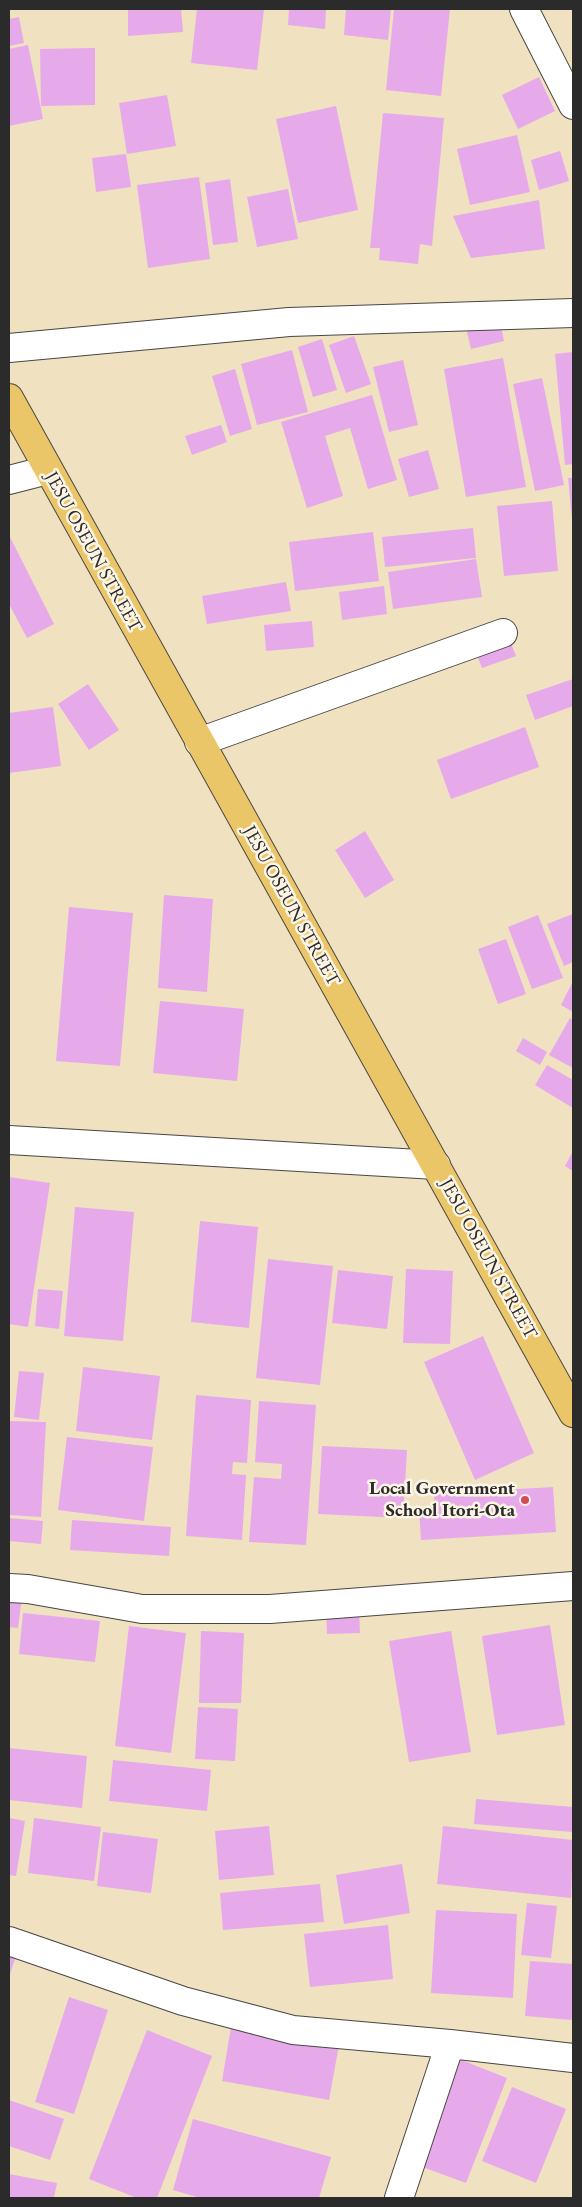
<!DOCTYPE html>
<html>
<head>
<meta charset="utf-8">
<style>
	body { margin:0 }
	#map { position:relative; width:582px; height:2207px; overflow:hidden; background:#f0e1c1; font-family:"EB Garamond",serif }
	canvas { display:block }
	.frame { position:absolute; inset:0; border:10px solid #2b2b2b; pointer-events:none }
</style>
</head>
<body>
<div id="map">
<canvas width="582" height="2207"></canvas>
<div class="frame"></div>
</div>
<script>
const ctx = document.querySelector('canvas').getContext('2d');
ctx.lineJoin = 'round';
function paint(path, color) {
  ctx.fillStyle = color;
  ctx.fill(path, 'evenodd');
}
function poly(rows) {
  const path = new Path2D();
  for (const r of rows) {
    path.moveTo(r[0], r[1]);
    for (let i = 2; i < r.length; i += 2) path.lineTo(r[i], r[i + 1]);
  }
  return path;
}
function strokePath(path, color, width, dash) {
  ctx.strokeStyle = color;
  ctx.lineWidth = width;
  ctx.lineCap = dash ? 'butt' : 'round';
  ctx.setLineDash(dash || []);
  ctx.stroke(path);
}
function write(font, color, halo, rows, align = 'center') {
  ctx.font = font + ' "EB Garamond",serif';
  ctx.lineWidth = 5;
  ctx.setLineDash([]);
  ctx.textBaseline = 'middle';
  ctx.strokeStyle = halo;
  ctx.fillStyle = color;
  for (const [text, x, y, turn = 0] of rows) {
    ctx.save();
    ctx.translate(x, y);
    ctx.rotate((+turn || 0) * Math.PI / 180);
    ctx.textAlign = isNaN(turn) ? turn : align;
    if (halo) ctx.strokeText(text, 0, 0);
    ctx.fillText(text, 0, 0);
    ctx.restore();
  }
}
paint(poly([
	[128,9,181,9,183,32,128,36],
	[197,9,264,9,257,70,191,63],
	[289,9,326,9,325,29,288,25],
	[346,9,391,9,388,40,344,35],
	[394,9,450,9,441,96,386,90],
	[19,17,24,43,9,46,9,19],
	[28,45,43,119,9,126,9,49],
	[95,48,95,105,41,106,40,49],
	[539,77,555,111,518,129,502,95],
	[167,95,176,146,127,154,119,103],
	[336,106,358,210,298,223,276,119],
	[383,113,444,118,432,246,420,244,418,264,379,260,380,248,370,248],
	[517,135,530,192,470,205,457,149],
	[560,151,569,181,539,190,531,160],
	[126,154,131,187,96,192,92,158],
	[199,177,210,259,148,268,137,185],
	[230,179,238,242,213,245,205,183],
	[288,189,298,239,257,247,247,197],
	[539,200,545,249,471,258,453,216],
	[500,321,504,341,471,349,466,328],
	[354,336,371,384,346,393,329,345],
	[322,339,337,390,313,397,298,347],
	[292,350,308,412,257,425,241,364],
	[573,352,573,464,565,465,555,354],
	[503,358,526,487,466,497,444,369],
	[403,360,418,425,389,432,373,367],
	[235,369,252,429,230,436,212,376],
	[542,378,564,485,535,491,513,384],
	[372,395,397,480,368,489,350,428,325,436,343,496,307,508,281,422],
	[221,425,227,442,192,455,185,436],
	[428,450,439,489,409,497,398,459],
	[568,478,573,478,573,519,572,519],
	[552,501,558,571,504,576,497,506],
	[473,528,476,558,385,567,382,537],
	[373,532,379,581,295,591,289,542],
	[9,535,54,624,27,638,9,604],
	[476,559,482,597,393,609,388,572],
	[286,582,291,611,207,624,202,596],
	[384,586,387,614,342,620,339,592],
	[312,621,314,647,266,651,264,625],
	[509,638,516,656,482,668,475,650],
	[573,679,573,706,535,720,526,695],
	[88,684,119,730,89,750,58,704],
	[53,707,61,766,9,773,9,713],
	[525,727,539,767,451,799,437,760],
	[365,831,394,880,365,898,335,850],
	[164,895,213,899,207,992,158,988],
	[69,907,133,913,120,1066,56,1061],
	[573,914,573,962,564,966,547,924],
	[538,915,563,978,532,989,508,927],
	[506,939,526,994,498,1004,478,949],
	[573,981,573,1012,561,1005],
	[160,1001,244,1009,237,1081,153,1073],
	[570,1018,573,1020,573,1068,549,1055],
	[523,1038,547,1052,540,1065,516,1051],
	[547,1065,573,1080,573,1108,535,1085],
	[573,1151,573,1171,565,1166],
	[9,1177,50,1183,28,1327,9,1324],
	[75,1207,134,1212,123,1341,64,1336],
	[200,1221,258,1227,249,1328,191,1322],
	[268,1259,333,1266,320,1385,256,1378],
	[406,1269,453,1271,450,1344,403,1343],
	[338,1270,393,1276,387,1329,332,1323],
	[38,1289,63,1291,59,1329,35,1326],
	[483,1336,534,1453,475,1480,424,1362],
	[83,1367,160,1376,152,1440,76,1431],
	[19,1371,44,1373,39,1420,14,1417],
	[196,1395,251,1400,247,1463,233,1462,232,1474,246,1475,242,1540,186,1536],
	[259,1401,316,1405,306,1545,249,1542,254,1477,281,1479,282,1464,255,1462],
	[9,1421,46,1422,41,1517,9,1515],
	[67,1437,153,1447,144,1521,58,1510],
	[322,1446,407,1450,403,1518,318,1514],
	[553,1487,556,1532,421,1540,419,1509,435,1507,434,1494],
	[10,1518,43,1521,41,1544,9,1541],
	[72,1520,171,1527,169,1556,70,1550],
	[9,1595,22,1597,18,1628,9,1627],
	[359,1608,360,1633,327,1634,326,1609],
	[23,1613,100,1621,95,1662,19,1654],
	[550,1625,565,1725,497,1735,482,1636],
	[129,1626,186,1633,171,1753,115,1746],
	[201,1631,244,1633,241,1703,199,1703],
	[451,1631,471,1752,409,1762,389,1641],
	[198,1707,238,1709,235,1761,195,1759],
	[9,1748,87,1756,82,1808,9,1800],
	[113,1760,211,1770,207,1811,109,1801],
	[476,1799,573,1807,573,1832,474,1824],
	[9,1818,25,1821,16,1876,9,1875],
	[34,1818,101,1827,94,1881,28,1873],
	[269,1826,274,1875,219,1880,215,1831],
	[443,1826,573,1840,571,1898,437,1884],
	[103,1832,158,1839,151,1893,97,1886],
	[402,1864,410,1913,344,1924,336,1875],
	[320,1884,324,1922,223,1930,220,1893],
	[527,1903,557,1906,551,1958,521,1955],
	[436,1910,517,1914,513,1998,431,1993],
	[388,1925,393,1979,310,1987,304,1934],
	[9,1953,16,1956,9,1977],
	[530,1961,573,1964,573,2020,525,2016],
	[69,1997,108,2010,74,2114,35,2102],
	[231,2027,339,2045,329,2100,222,2081],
	[147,2030,212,2056,157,2198,137,2198,89,2179],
	[459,2059,507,2078,466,2183,417,2165],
	[512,2087,566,2109,536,2183,482,2161],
	[9,2100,64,2119,50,2160,9,2146],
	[193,2119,331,2157,319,2198,200,2198,173,2190],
	[9,2174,57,2183,54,2198,9,2198]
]), '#e6aaeb');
const minor = poly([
	[524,9,573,105],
	[9,348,289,322,573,313],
	[9,480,48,470],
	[199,742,503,633],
	[9,1140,436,1165],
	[9,1588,28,1589,142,1609,270,1609,573,1586],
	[9,1941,183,2001,293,2030,450,2044,573,2058],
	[399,2198,450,2044]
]);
const major = poly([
	[9,398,573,1413]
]);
strokePath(minor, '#494642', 30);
strokePath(major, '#494642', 30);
strokePath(minor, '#fff', 28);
strokePath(major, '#ebc669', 28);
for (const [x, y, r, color] of [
	[525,1500,5,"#d1495b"]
]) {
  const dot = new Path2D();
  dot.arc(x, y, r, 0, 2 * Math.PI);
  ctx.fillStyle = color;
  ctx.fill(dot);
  strokePath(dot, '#fcf5e5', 2);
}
write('19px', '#2b2b2b', '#fcf5e5', [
	["JESU OSEUN STREET",93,552,61],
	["JESU OSEUN STREET",291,906,61],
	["JESU OSEUN STREET",488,1259,61]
]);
write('bold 19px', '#2b2b2b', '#fcf5e5', [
	["Local Government",515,1489],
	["School Itori-Ota",515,1511]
], 'right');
</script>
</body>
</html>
